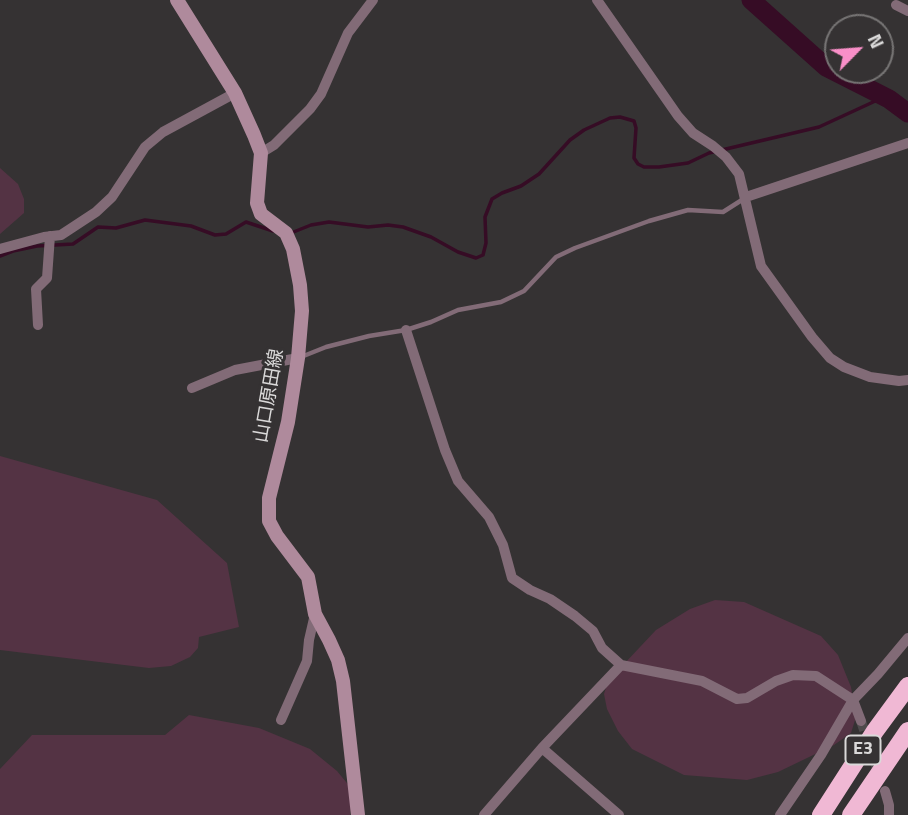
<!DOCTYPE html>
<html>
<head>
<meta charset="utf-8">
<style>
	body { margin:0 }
	#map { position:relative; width:908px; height:815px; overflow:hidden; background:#353233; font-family:"Titillium Web",sans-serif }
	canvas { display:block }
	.north { position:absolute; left:824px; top:14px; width:70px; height:70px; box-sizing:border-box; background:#353233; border:2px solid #777575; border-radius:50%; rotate:65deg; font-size:19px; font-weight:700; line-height:28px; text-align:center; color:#dad9d9 }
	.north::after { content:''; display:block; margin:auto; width:24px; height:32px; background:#f98fc8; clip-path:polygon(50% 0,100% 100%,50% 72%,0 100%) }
</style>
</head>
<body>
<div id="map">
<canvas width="908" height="815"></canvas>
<div class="north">N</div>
</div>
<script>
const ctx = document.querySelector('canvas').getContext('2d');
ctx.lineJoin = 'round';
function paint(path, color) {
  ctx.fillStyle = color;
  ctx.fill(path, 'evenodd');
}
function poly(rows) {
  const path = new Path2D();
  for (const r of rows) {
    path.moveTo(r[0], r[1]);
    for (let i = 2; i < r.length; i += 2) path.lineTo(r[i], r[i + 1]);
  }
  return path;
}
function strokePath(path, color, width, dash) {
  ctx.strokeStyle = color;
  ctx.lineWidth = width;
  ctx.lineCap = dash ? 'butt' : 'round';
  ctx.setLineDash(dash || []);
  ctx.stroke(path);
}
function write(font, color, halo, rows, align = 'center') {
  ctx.font = font + ' "Titillium Web","Noto Sans JP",sans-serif';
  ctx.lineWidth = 6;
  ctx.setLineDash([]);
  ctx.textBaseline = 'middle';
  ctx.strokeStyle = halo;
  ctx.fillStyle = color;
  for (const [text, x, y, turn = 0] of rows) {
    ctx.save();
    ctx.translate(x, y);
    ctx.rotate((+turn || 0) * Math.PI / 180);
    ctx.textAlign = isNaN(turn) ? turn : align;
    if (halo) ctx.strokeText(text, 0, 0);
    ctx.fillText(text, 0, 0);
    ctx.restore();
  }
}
paint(poly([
	[0,168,18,184,24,199,24,213,0,234],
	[0,456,157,500,227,563,239,627,199,637,198,648,190,657,171,666,149,668,0,650],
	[715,600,744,602,821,636,838,655,851,687,856,717,851,733,834,745,778,772,747,780,684,775,632,749,618,731,607,709,604,694,608,681,656,630,690,609],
	[189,715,259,728,310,749,337,771,351,788,353,793,350,815,0,815,0,769,32,735,165,735]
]), '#543344');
strokePath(poly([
	[291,233,311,225,329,222,368,227,388,225,403,227,431,237,458,252,476,258,483,255,486,243,485,217,492,199,502,193,521,186,539,174,570,140,584,130,610,118,620,117,634,121,636,128,634,158,638,164,644,167,659,167,688,163,709,153,819,127,884,97],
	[0,256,13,251,37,246,73,244,98,227,116,228,145,220,191,226,215,235,226,234,246,222,273,231]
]), '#360c25', 3.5);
strokePath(poly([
	[751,0,826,67,889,99,908,113]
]), '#360c25', 19);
strokePath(poly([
	[861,721,879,774]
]), '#4e4b4c', 10, [10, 5]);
strokePath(poly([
	[301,357,326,347,369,336,406,330,431,322,458,310,501,302,524,291,556,257,575,248,649,221,688,210,723,212,745,198]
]), '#826b77', 4.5);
strokePath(poly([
	[597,0,678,116,693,133,713,146,726,157,739,174,761,266,812,337,830,358,844,367,870,377,899,381,908,380],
	[896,5,908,11],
	[261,153,274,145,310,109,321,94,348,33,373,0],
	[746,197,908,143],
	[0,249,44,237,61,235,96,212,112,197,145,147,163,132,235,93],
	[38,325,36,289,47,278,50,236],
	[406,330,445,450,458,481,489,517,503,545,512,578,530,590,550,599,575,616,593,631,602,648,621,665,702,681,737,699,747,698,776,681,793,675,816,676,853,700,861,721],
	[192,388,235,370,298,358],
	[281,720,307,661,309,640,315,614],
	[542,748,619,815],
	[885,791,889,805,889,815],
	[484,815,542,748,621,665],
	[780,815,821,755,853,700,878,674,908,638]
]), '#826b77', 10);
strokePath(poly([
	[177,0,235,93,254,135,261,153,257,203,261,214,286,233,293,249,300,285,302,311,298,358,288,422,269,498,269,521,277,536,308,577,315,614,329,640,338,660,343,681,358,815]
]), '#af8a9c', 14);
strokePath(poly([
	[821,815,875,731,908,686],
	[851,815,908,731]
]), '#f0b8d4', 18);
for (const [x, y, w] of [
	[863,750,35]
]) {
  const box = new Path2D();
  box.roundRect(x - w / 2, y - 14.5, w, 29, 5);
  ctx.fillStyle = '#353233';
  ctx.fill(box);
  strokePath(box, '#dad9d9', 2);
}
write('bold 18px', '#dad9d9', null, [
	["E3",863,750]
]);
write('19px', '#dad9d9', '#353233', [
	["山口原田線",270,396,-80]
]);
</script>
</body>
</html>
